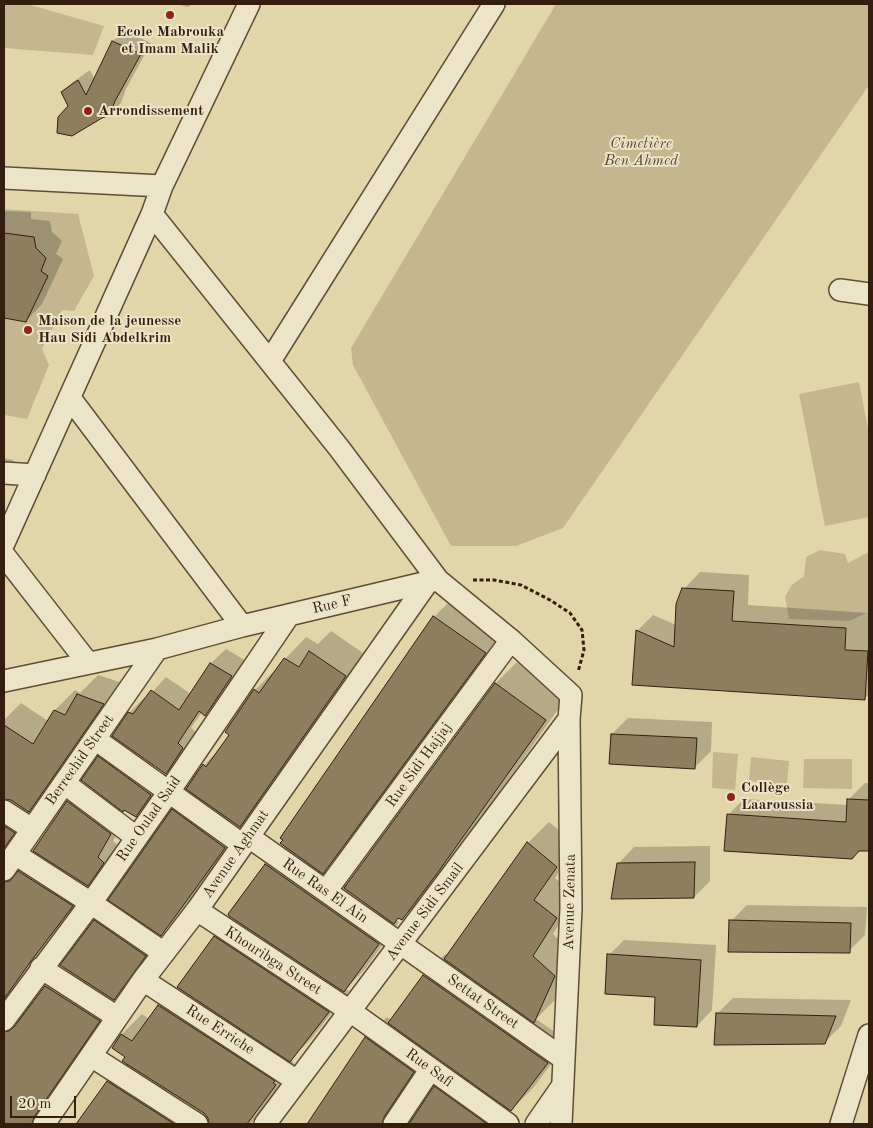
<!DOCTYPE html>
<html>
<head>
<meta charset="utf-8">
<style>
	body { margin:0 }
	#map { position:relative; width:873px; height:1128px; overflow:hidden; background:#e2d5aa; font-family:"Old Standard TT",serif }
	canvas { display:block }
	.frame { position:absolute; inset:0; border:5px solid #351e10; pointer-events:none }
	.scale { position:absolute; left:10px; top:1096px; width:66px; height:22px; box-sizing:border-box; border:2px solid #351e10; border-top:0; padding-left:6px; font-size:15px; line-height:18px; white-space:nowrap; color:#351e10; -webkit-text-stroke:4px #ece4c8; paint-order:stroke }
</style>
</head>
<body>
<div id="map">
<canvas width="873" height="1128"></canvas>
<div class="frame"></div>
<div class="scale">20 m</div>
</div>
<script>
const ctx = document.querySelector('canvas').getContext('2d');
ctx.lineJoin = 'round';
function paint(path, color) {
  ctx.fillStyle = color;
  ctx.fill(path, 'evenodd');
}
function poly(rows) {
  const path = new Path2D();
  for (const r of rows) {
    path.moveTo(r[0], r[1]);
    for (let i = 2; i < r.length; i += 2) path.lineTo(r[i], r[i + 1]);
  }
  return path;
}
function strokePath(path, color, width, dash) {
  ctx.strokeStyle = color;
  ctx.lineWidth = width;
  ctx.lineCap = dash ? 'butt' : 'round';
  ctx.setLineDash(dash || []);
  ctx.stroke(path);
}
function write(font, color, halo, rows, align = 'center') {
  ctx.font = font + ' "Old Standard TT",serif';
  ctx.lineWidth = 4;
  ctx.setLineDash([]);
  ctx.textBaseline = 'middle';
  ctx.strokeStyle = halo;
  ctx.fillStyle = color;
  for (const [text, x, y, turn = 0] of rows) {
    ctx.save();
    ctx.translate(x, y);
    ctx.rotate((+turn || 0) * Math.PI / 180);
    ctx.textAlign = isNaN(turn) ? turn : align;
    if (halo) ctx.strokeText(text, 0, 0);
    ctx.fillText(text, 0, 0);
    ctx.restore();
  }
}
paint(poly([
	[5,4,27,4,104,26,93,55,4,48,4,5],
	[556,4,869,4,869,85,563,528,516,546,451,546,353,365,351,348],
	[4,209,78,214,94,276,74,311,62,310,42,349,49,365,27,419,4,415],
	[859,382,869,434,869,517,825,526,799,394],
	[820,550,845,554,848,563,869,552,869,612,849,621,789,619,785,597,792,585,804,576,806,557],
	[713,752,738,754,735,790,712,788],
	[751,757,789,761,787,785,749,781],
	[804,759,852,759,852,789,803,788]
]), '#c5b690');
paint(poly([
	[176,4,192,4,188,7],
	[124,31,151,43,126,89,121,103,110,114,69,106,62,92,73,82,90,70,95,80,113,41],
	[4,211,31,212,31,219,50,221,52,232,62,241,56,254,63,259,42,304,26,321,4,317],
	[4,458,14,460,4,480],
	[700,572,749,575,748,605,869,613,869,694,864,699,633,684,637,631,653,615,676,625,684,589],
	[455,596,506,631,344,851,325,870,347,886,496,683,517,662,566,698,457,853,423,898,402,919,399,917,396,920,399,922,365,969,346,989,349,991,311,1039,291,1059,295,1065,251,1124,77,1124,108,1082,127,1063,127,1057,113,1047,122,1034,142,1014,149,1019,159,1006,179,986,215,937,235,917,230,914,266,864,285,846,434,617],
	[331,631,366,655,261,805,242,824,246,826,182,913,161,934,173,810,192,791,204,765,222,747,230,735,255,690,276,669,277,670,285,659,306,637,318,644],
	[226,649,246,661,220,700,205,714,202,712,191,728,197,733,180,758,166,773,129,713,144,698,146,699,166,677,191,694,211,663],
	[98,675,123,683,49,790,30,810,34,812,13,842,29,862,39,853,34,850,68,802,84,786,126,817,113,841,119,846,104,868,88,883,92,886,51,939,14,991,17,1010,23,1013,27,1012,46,986,65,967,95,921,111,905,161,939,130,982,115,998,119,1000,39,1124,12,1124,4,1119,4,720,21,703,48,721,55,710,75,690,80,693],
	[628,718,712,722,711,751,695,767,612,734],
	[115,741,167,778,152,800,136,816,125,809,99,757],
	[865,783,869,783,869,850,860,849,728,815,744,799,848,805,849,799],
	[549,822,577,845,555,878,577,897,553,934,576,957,555,1000,536,1019,568,1041,534,1087,497,1124,308,1124,366,1038,387,1017,391,1020,424,976,445,954,447,956,528,843],
	[432,1053,454,1068,435,1087,416,1116,408,1113,404,1095],
	[710,846,710,881,694,897,618,864,634,847],
	[747,905,867,907,865,935,849,951,731,921],
	[624,940,716,945,712,1010,697,1026,656,996,609,955],
	[733,998,851,1000,841,1026,824,1043,717,1014]
]), '#0003');
const building = poly([
	[112,41,141,54,115,101,110,115,102,118,72,136,57,133,58,117,68,106,61,92,78,80,86,95,112,41],
	[4,233,34,237,36,248,46,258,41,271,48,276,26,322,4,318,4,233],
	[682,588,734,591,732,621,846,628,845,650,868,651,865,700,632,685,636,630,674,647,676,604,682,588],
	[433,616,486,653,323,874,280,843,283,840,280,838,433,616],
	[309,651,346,676,240,827,186,789,203,764,206,767,229,735,225,732,254,689,259,693,284,658,299,667,309,651],
	[210,663,232,676,205,716,199,711,178,743,183,748,166,774,112,736,128,712,133,714,151,690,179,710,210,663],
	[495,683,546,720,436,875,402,920,398,918,394,924,344,888,495,683],
	[77,694,104,704,29,812,11,800,4,799,4,725,33,744,54,710,65,715,77,694],
	[611,734,697,738,695,769,609,764,611,734],
	[98,756,151,795,136,817,124,810,123,812,81,780,98,756],
	[847,799,869,800,869,851,859,851,852,859,724,851,727,814,846,822,847,799],
	[67,801,111,834,98,857,104,863,88,886,33,851,67,801],
	[172,809,225,848,161,936,108,900,172,809],
	[4,826,15,833,4,848,4,826],
	[527,842,557,867,534,900,557,918,533,956,555,976,534,1023,444,959,527,842],
	[695,862,694,898,611,899,617,863,695,862],
	[265,864,379,944,344,992,229,916,228,914,265,864],
	[18,871,73,906,31,961,4,999,4,882,10,881,18,871],
	[94,920,146,956,114,1000,60,965,94,920],
	[729,920,851,923,850,953,728,952,729,920],
	[214,936,329,1012,290,1062,177,987,214,936],
	[607,954,701,960,697,1027,654,1025,655,997,605,994,607,954],
	[423,975,548,1063,511,1111,388,1023,423,975],
	[45,986,100,1021,34,1117,32,1124,4,1124,4,1032,9,1031,14,1027,45,986],
	[158,1005,275,1081,273,1083,276,1085,247,1124,209,1124,208,1118,204,1113,122,1061,125,1057,112,1048,121,1034,132,1041,158,1005],
	[716,1013,836,1016,825,1044,714,1045,716,1013],
	[365,1037,414,1072,384,1117,382,1124,307,1124,365,1037],
	[107,1081,174,1124,76,1124,107,1081],
	[434,1086,487,1124,409,1124,434,1086]
]);
paint(building, '#8f7d60');
strokePath(building, '#351e10', 1);
const minor = poly([
	[4,178,162,186],
	[152,214,339,448,438,580,511,640,571,695,569,719,265,1124],
	[840,290,869,294],
	[270,361,494,4],
	[70,398,242,626],
	[4,473,35,475],
	[4,543,152,214,162,186,249,4],
	[4,555,88,663],
	[4,681,157,649,242,626,432,581],
	[95,739,243,845],
	[64,783,136,837],
	[4,811,32,829],
	[249,837,564,1059],
	[15,854,91,903,164,953],
	[4,870,157,649],
	[326,891,511,640],
	[197,910,350,1011,508,1124],
	[41,968,117,1017],
	[143,980,297,1081],
	[4,1020,91,903,168,793,289,615],
	[91,1056,197,1124],
	[44,1124,143,980,197,910,427,583],
	[394,1124,430,1070],
	[536,1124,563,1085],
	[561,1124,571,908,569,719],
	[841,1124,869,1035]
]);
strokePath(minor, '#604c36', 24);
strokePath(poly([
	[473,580,494,580,521,585,550,600,570,613,582,630,584,650,578,672]
]), '#351e10', 3, [4, 2.5]);
strokePath(minor, '#ece4c8', 21);
for (const [x, y, r, color] of [
	[170,15,5,"#8f2418"],
	[88,111,5,"#8f2418"],
	[28,330,5,"#8f2418"],
	[731,797,5,"#8f2418"]
]) {
  const dot = new Path2D();
  dot.arc(x, y, r, 0, 2 * Math.PI);
  ctx.fillStyle = color;
  ctx.fill(dot);
  strokePath(dot, '#ece4c8', 2);
}
write('bold 15px', '#351e10', '#ece4c8', [
	["Ecole Mabrouka",170,32,"center"],
	["et Imam Malik",170,49,"center"],
	["Arrondissement",98,111],
	["Maison de la jeunesse",38,321],
	["Hau Sidi Abdelkrim",38,338],
	["Collège",741,788],
	["Laaroussia",741,805]
], 'left');
write('italic 15px', '#594430', '#ece4c8', [
	["Cimetière",641,144],
	["Ben Ahmed",641,161]
]);
write('15px', '#351e10', '#ece4c8', [
	["Rue F",332,605,-13],
	["Berrechid Street",80,760,-55],
	["Rue Sidi Hajjaj",419,765,-54],
	["Rue Oulad Said",149,819,-55],
	["Avenue Aghmat",236,854,-55],
	["Rue Ras El Ain",325,891,35],
	["Avenue Zenata",570,902,-89],
	["Avenue Sidi Smail",425,912,-53],
	["Khouribga Street",273,961,33],
	["Settat Street",483,1002,35],
	["Rue Erriche",220,1030,33],
	["Rue Safi",429,1068,36]
]);
</script>
</body>
</html>
